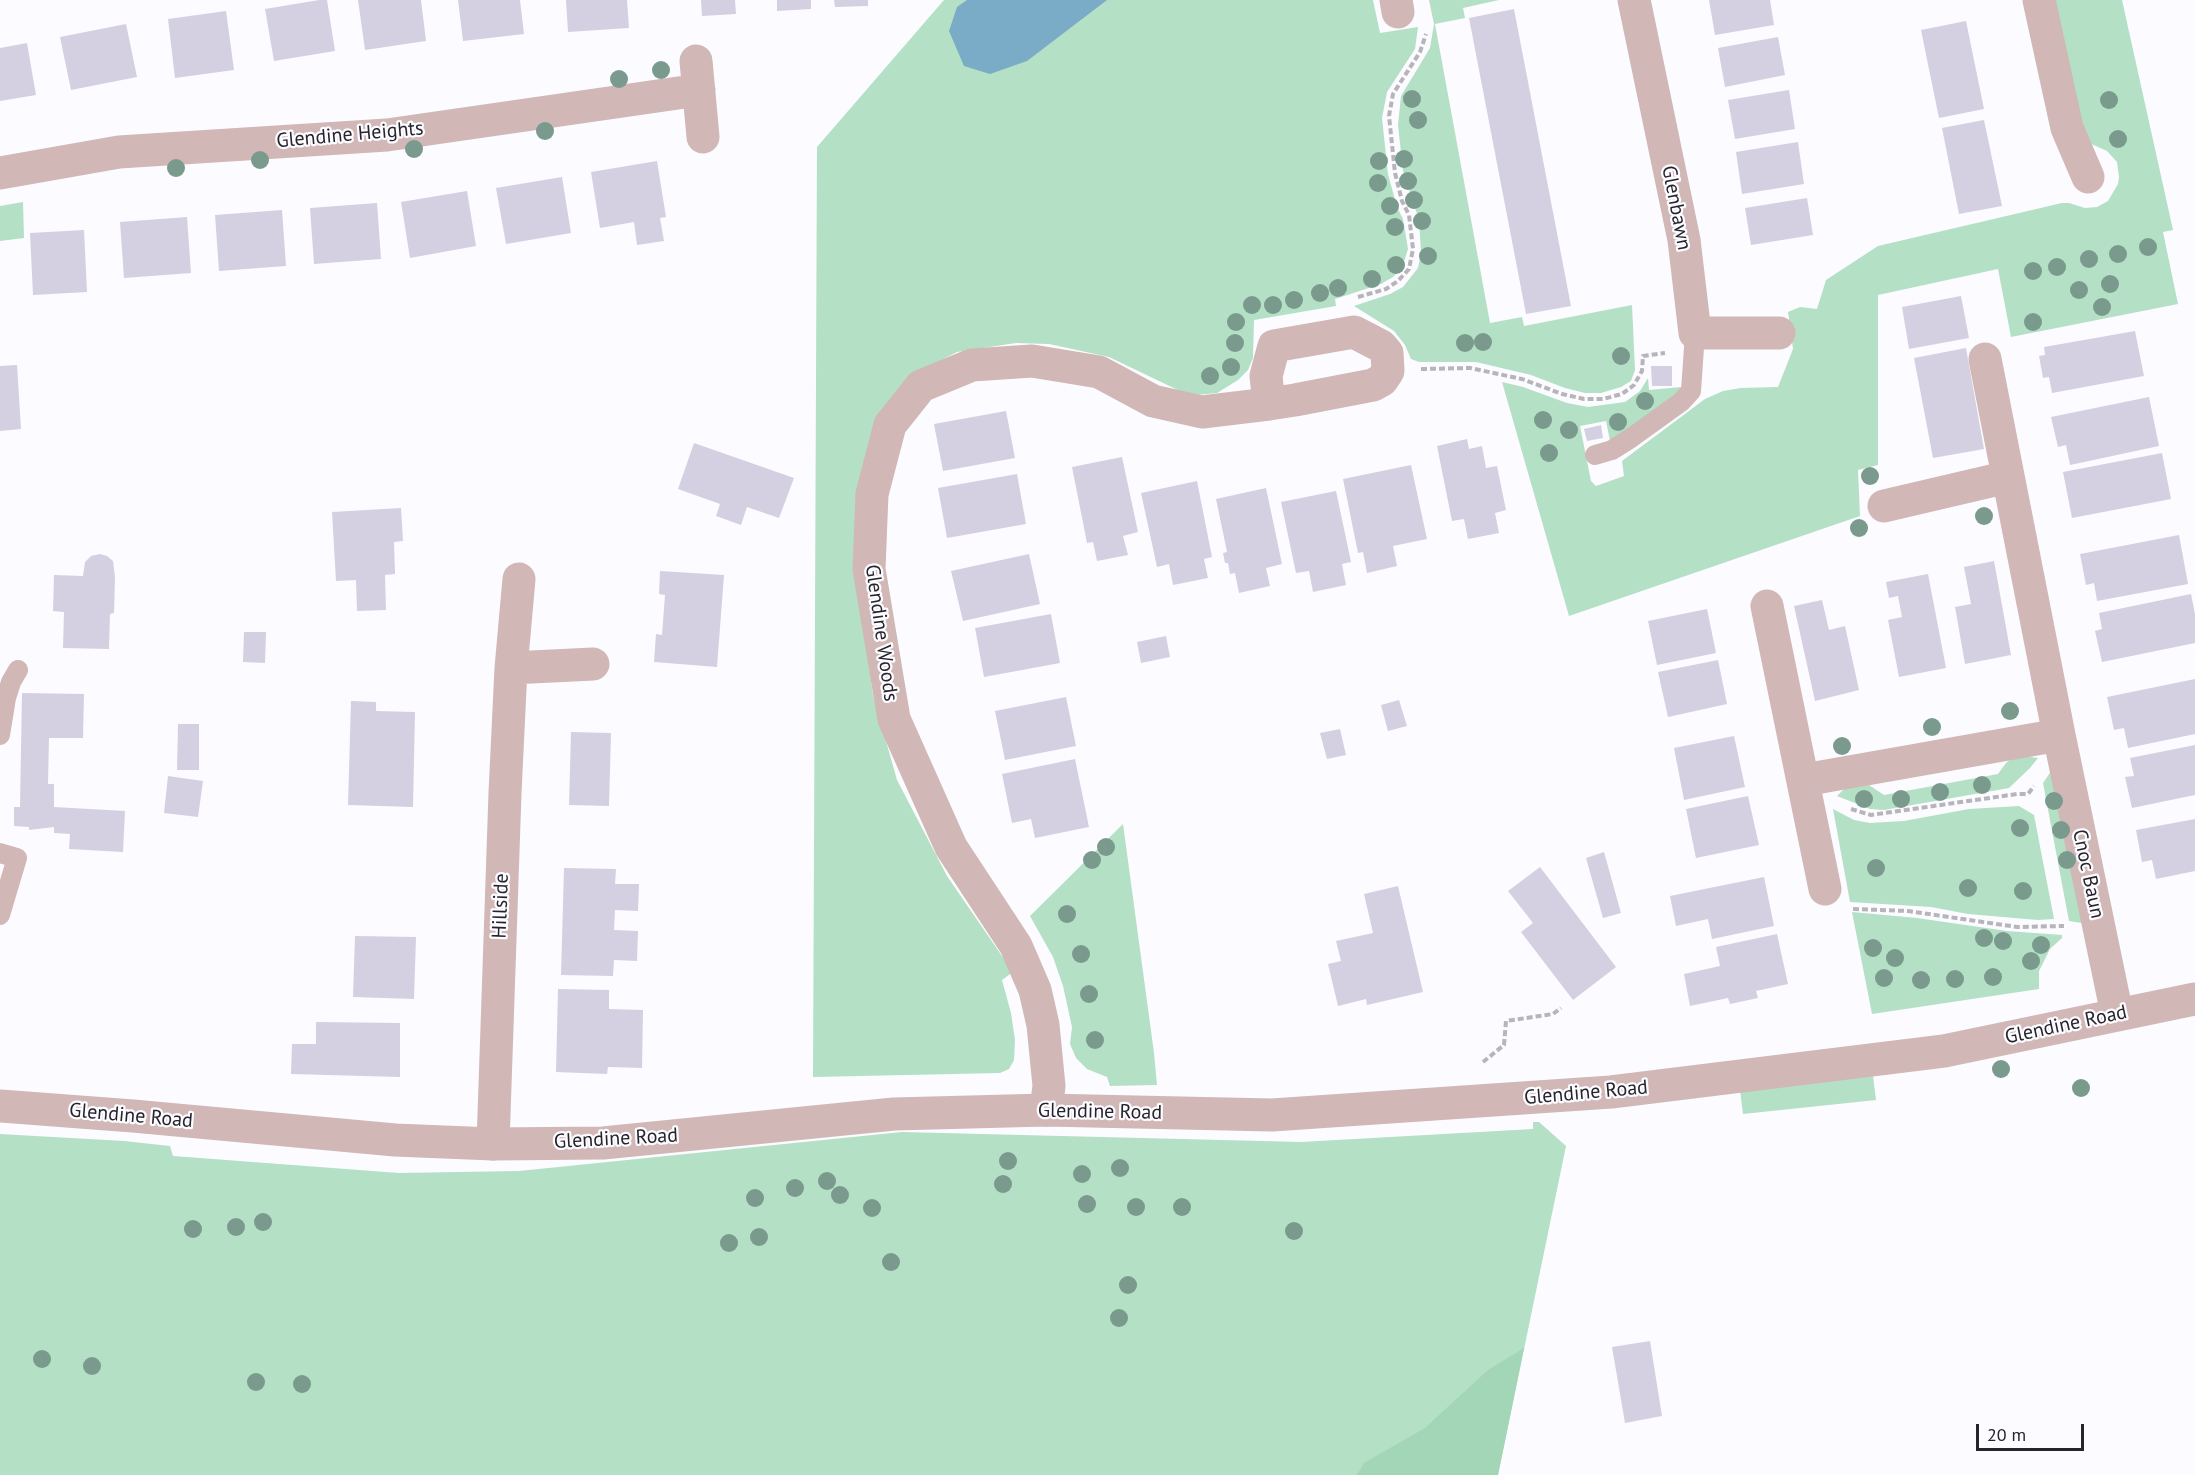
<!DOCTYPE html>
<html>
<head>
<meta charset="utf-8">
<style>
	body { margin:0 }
	#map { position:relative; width:2195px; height:1475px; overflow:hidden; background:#fcfbff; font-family:"PT Sans",sans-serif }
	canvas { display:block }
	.scale { position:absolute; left:1976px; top:1424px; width:108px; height:27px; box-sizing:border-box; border:3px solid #26242b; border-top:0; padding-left:8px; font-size:18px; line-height:21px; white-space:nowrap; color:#26242b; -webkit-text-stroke:4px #fcfbff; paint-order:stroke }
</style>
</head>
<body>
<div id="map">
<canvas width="2195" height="1475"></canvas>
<div class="scale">20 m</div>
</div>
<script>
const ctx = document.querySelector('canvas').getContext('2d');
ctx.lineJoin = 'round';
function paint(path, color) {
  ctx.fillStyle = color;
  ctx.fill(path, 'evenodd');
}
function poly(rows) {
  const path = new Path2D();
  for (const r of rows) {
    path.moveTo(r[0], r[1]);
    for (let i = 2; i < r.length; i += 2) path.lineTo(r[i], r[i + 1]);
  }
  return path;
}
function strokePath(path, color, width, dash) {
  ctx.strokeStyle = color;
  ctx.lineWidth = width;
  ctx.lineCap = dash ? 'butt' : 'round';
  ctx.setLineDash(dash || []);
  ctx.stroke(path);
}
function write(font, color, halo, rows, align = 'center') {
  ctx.font = font + ' "PT Sans",sans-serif';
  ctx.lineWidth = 4.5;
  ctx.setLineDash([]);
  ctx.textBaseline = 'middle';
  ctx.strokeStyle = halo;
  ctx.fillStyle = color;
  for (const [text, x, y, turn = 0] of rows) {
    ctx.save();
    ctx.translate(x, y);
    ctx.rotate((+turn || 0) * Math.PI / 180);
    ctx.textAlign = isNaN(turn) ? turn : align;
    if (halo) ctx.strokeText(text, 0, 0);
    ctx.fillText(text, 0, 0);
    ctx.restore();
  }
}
paint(poly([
	[944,0,1373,0,1380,33,1418,27,1415,49,1387,92,1382,118,1388,174,1397,207,1403,219,1408,249,1402,268,1393,277,1381,284,1335,299,1336,306,1254,320,1253,358,1248,370,1238,380,1217,393,1196,395,1182,392,1109,357,1049,344,1016,343,957,352,922,370,887,407,861,606,873,695,897,780,947,876,1013,972,1002,980,1011,1013,1015,1040,1014,1060,1009,1069,1000,1073,813,1077,817,147],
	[1429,0,1499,0,1463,8,1465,18,1435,24,1490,323,1522,317,1524,326,1632,305,1635,370,1631,381,1621,387,1601,393,1585,393,1565,388,1531,375,1476,362,1419,362,1411,359,1405,345,1394,331,1354,306,1390,294,1403,287,1418,268,1421,252,1419,220,1403,171,1398,125,1401,96,1430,48,1434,24],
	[2049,0,2122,0,2173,230,2163,232,2178,304,2011,337,1998,269,1878,295,1878,465,1858,470,1860,516,1569,616,1502,382,1523,387,1567,403,1588,407,1625,402,1640,391,1648,378,1649,390,1681,387,1676,395,1628,431,1610,441,1606,421,1580,426,1591,481,1596,486,1624,476,1622,461,1705,399,1723,391,1741,388,1778,387,1793,349,1788,312,1800,307,1817,309,1826,280,1878,246,2062,203,2069,203,2085,208,2097,207,2108,201,2118,184,2119,177,2117,162,2107,151,2087,142],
	[23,202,24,238,0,241,0,206],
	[2023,756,2038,758,2030,768,2009,788,1884,810,1870,809,1837,796,1844,789,1869,785,1884,795,1998,774,2006,763,2014,757],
	[2054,767,2088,924,2069,921,2043,783],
	[2019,806,2034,815,2054,919,2038,920,1968,914,1931,907,1850,902,1833,809,1854,820,1870,823,1904,821,1969,809],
	[1123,824,1154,1053,1157,1085,1110,1086,1107,1077,1087,1069,1076,1058,1070,1044,1072,1027,1063,986,1053,957,1030,916],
	[1852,912,1917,918,2007,931,2062,935,2062,938,2050,949,2039,971,2039,989,1872,1014],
	[1873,1076,1876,1100,1743,1114,1740,1090],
	[1533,1122,1539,1122,1566,1146,1498,1475,0,1475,0,1134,124,1141,170,1146,173,1156,399,1173,519,1171,902,1132,1301,1142,1533,1129]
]), '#b4e0c5');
paint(poly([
	[1524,1348,1498,1475,1357,1475,1364,1463,1425,1428,1488,1370]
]), '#a3d5b7');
paint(poly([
	[967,0,1107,0,1027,61,990,74,964,66,949,31,957,7]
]), '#7aabc7');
paint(poly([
	[319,0,327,0,335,51,274,61,265,9],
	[358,0,421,0,426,41,365,50],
	[458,0,520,0,524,34,463,41],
	[566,0,627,0,629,28,568,32],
	[701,0,735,0,736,14,702,16],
	[777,0,811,0,811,9,777,11],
	[834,0,868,0,868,6,835,7],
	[1709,0,1770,0,1774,25,1715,35],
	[1514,9,1571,306,1526,314,1469,18],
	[226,11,234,70,175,78,168,19],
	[1966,21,1984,109,1939,118,1921,30],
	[126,24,137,77,71,90,60,37],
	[1778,37,1785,75,1725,87,1718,48],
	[27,43,36,95,0,101,0,48],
	[1789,90,1795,129,1735,139,1728,100],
	[1984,120,2002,206,1959,214,1942,128],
	[1798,142,1804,184,1742,194,1736,152],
	[657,161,666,217,660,218,664,241,637,245,634,222,600,228,591,172],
	[562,177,571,233,506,244,496,188],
	[467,191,476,246,410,258,401,202],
	[1807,198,1813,235,1751,245,1745,208],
	[377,203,381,259,314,264,310,208],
	[282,210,286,266,219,271,215,215],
	[187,217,191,273,124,278,120,222],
	[84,230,87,292,33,295,30,233],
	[1961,296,1969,338,1909,349,1902,307],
	[2135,331,2144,376,2052,393,2049,377,2043,378,2039,356,2045,355,2044,347],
	[1966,348,1984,449,1933,458,1914,358],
	[17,365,21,429,0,431,0,366],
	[1651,366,1672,366,1672,386,1652,386],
	[2149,397,2159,446,2070,465,2066,445,2058,447,2051,417],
	[1006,411,1015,458,943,471,934,424],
	[1601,425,1603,438,1587,441,1584,429],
	[1467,439,1469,449,1482,446,1486,468,1497,466,1506,510,1495,513,1499,533,1468,539,1464,519,1452,521,1437,446],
	[694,443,794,478,779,518,747,507,741,525,716,516,720,504,678,489],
	[2162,453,2171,499,2072,518,2063,472],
	[1122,457,1138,532,1123,536,1128,555,1097,561,1093,542,1087,543,1072,467],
	[1411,465,1427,539,1393,546,1397,566,1367,573,1363,552,1358,553,1343,479],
	[1017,474,1026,524,947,538,938,488],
	[1197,481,1212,557,1204,559,1208,578,1173,585,1169,564,1157,567,1141,493],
	[1266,488,1282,564,1266,568,1270,586,1239,593,1235,573,1230,574,1228,563,1225,563,1223,553,1227,552,1216,499],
	[1336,491,1351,562,1342,564,1346,585,1313,592,1309,571,1296,573,1281,502],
	[401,508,403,541,394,542,395,574,385,575,386,610,357,611,356,580,336,581,332,512],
	[2179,535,2188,584,2097,601,2094,583,2086,585,2080,554],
	[100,554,107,556,113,561,115,577,114,613,110,614,109,649,63,648,64,612,53,611,54,575,83,576,85,562,91,556],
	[1029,554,1040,604,963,621,951,571],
	[1994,561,2011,655,1965,664,1955,607,1971,604,1964,567],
	[660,571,724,575,717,667,654,662,656,634,662,635,665,595,659,594],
	[1928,574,1946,668,1899,677,1888,620,1902,617,1898,596,1889,598,1886,582],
	[2191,594,2195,614,2195,643,2102,662,2095,631,2102,629,2099,613],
	[1822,600,1829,630,1845,626,1859,690,1815,701,1794,606],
	[1707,609,1716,653,1657,665,1648,621],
	[1051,614,1060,663,984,677,975,628],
	[244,632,266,632,265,663,243,662],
	[1166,636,1170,657,1141,663,1137,642],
	[1718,660,1727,704,1668,717,1658,672],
	[2195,679,2195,734,2128,748,2124,728,2114,730,2107,697],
	[22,693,84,694,83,738,49,738,48,784,54,784,54,807,125,811,123,852,69,849,70,834,54,833,54,827,29,830,29,827,14,826,14,807,20,807],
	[1066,697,1076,746,1005,760,995,711],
	[1399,700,1407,726,1388,731,1381,705],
	[351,701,376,702,376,711,415,712,413,807,348,805],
	[178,724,199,724,199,770,177,770],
	[1340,729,1346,755,1327,759,1320,733],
	[571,732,611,733,609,806,569,805],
	[1734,736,1745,787,1684,800,1674,748],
	[2195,745,2195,795,2132,808,2125,777,2134,776,2130,758],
	[1075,759,1089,827,1035,838,1031,819,1012,823,1002,774],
	[168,776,203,781,198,817,164,813],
	[1748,796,1759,845,1696,858,1686,809],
	[2195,819,2195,871,2156,879,2152,860,2142,862,2136,830],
	[1604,852,1621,913,1603,918,1586,858],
	[1540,867,1616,967,1573,1000,1521,932,1533,923,1508,891],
	[564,868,616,869,615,884,639,884,638,911,615,910,614,930,638,931,637,961,614,960,613,976,561,975],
	[1764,877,1774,926,1712,939,1708,919,1676,926,1670,896],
	[1398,886,1423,992,1367,1005,1366,999,1338,1006,1328,964,1341,961,1336,941,1373,933,1364,894],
	[1777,934,1788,984,1756,991,1758,998,1730,1004,1728,998,1690,1006,1684,974,1720,966,1716,947],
	[355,936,416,937,414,999,353,997],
	[558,989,609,990,609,1009,643,1010,642,1068,608,1067,607,1074,556,1072],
	[316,1022,400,1023,400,1077,291,1074,292,1044,316,1044],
	[1650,1341,1662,1416,1625,1423,1612,1347]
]), '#d5cfe2');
strokePath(poly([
	[1358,297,1386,289,1398,281,1409,269,1413,249,1409,215,1402,201,1395,173,1389,116,1393,94,1420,52,1426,34],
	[1421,369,1470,368,1522,379,1562,394,1584,399,1603,399,1622,394,1634,385,1642,371,1643,356,1665,353],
	[1851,809,1871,815,2017,794,2028,794,2034,786],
	[1853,909,1908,911,2017,927,2064,926],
	[1483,1062,1504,1045,1506,1021,1553,1014,1561,1008]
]), '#b7b5ba', 4, [6, 3]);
strokePath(poly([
	[1595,455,1612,450,1631,438,1681,402,1691,391,1695,333],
	[0,735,6,698,11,682,18,670],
	[0,853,17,858,0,915]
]), '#d1b7b6', 20);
strokePath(poly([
	[1396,0,1398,12],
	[1634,0,1684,240,1695,333,1779,333],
	[2039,0,2067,128,2088,177],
	[696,61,703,137],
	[0,173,119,152,387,135,699,90],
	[1985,359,2059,735,2117,1014],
	[1884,506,2008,477],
	[1767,606,1825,889],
	[511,668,593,664],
	[1804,780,2059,735],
	[1046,1110,1049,1086,1043,1025,1035,990,1016,946,951,847,894,719,869,569,872,494,890,425,921,386,972,365,1032,361,1099,372,1153,401,1202,412,1269,404,1295,400,1373,385,1382,380,1388,371,1387,353,1381,346,1354,332,1274,346,1266,376,1269,404],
	[493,1144,505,793,511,668,519,579]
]), '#d1b7b6', 33);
strokePath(poly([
	[0,1106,133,1116,395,1140,493,1144,603,1143,894,1114,1046,1110,1272,1115,1611,1092,1944,1051,2195,999]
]), '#d1b7b6', 33);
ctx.fillStyle = '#7a9a8d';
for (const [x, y] of [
	[661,70],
	[619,79],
	[1412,99],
	[2109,100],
	[1418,120],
	[545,131],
	[2118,139],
	[414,149],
	[1404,159],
	[260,160],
	[1379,161],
	[176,168],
	[1408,181],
	[1378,183],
	[1414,200],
	[1390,206],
	[1422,221],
	[1395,227],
	[2148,247],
	[2118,254],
	[1428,256],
	[2089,259],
	[1396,265],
	[2057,267],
	[2033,271],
	[1372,279],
	[2110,284],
	[1338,288],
	[2079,290],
	[1320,293],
	[1294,300],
	[1252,305],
	[1273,305],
	[2102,307],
	[1236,322],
	[2033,322],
	[1483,342],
	[1235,343],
	[1465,343],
	[1621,356],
	[1231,367],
	[1210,376],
	[1645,401],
	[1543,420],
	[1618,422],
	[1569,430],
	[1549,453],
	[1870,476],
	[1984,516],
	[1859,528],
	[2010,711],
	[1932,727],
	[1842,746],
	[1982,785],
	[1940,792],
	[1864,799],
	[1901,799],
	[2054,801],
	[2020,828],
	[2061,830],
	[1106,847],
	[1092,860],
	[2067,860],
	[1876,868],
	[1968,888],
	[2023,891],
	[1067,914],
	[1984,938],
	[2003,941],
	[2041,945],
	[1873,948],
	[1081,954],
	[1895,958],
	[2031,961],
	[1993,977],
	[1884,978],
	[1955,979],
	[1921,980],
	[1089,994],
	[1095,1040],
	[2001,1069],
	[2081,1088],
	[1008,1161],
	[1120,1168],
	[1082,1174],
	[827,1181],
	[1003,1184],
	[795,1188],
	[840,1195],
	[755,1198],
	[1087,1204],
	[1136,1207],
	[1182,1207],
	[872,1208],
	[263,1222],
	[236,1227],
	[193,1229],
	[1294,1231],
	[759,1237],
	[729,1243],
	[891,1262],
	[1128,1285],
	[1119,1318],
	[42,1359],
	[92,1366],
	[256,1382],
	[302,1384]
]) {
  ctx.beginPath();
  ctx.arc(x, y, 9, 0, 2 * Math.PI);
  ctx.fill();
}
write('20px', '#26242b', '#fcfbff', [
	["Glendine Heights",350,135,-5],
	["Glenbawn",1676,208,79],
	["Glendine Woods",881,633,82],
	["Cnoc Baun",2088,874,78],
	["Hillside",501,906,-88],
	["Glendine Road",2066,1025,-12],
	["Glendine Road",1586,1093,-5],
	["Glendine Road",1100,1112,1],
	["Glendine Road",131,1116,5],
	["Glendine Road",616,1139,-3]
]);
</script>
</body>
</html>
